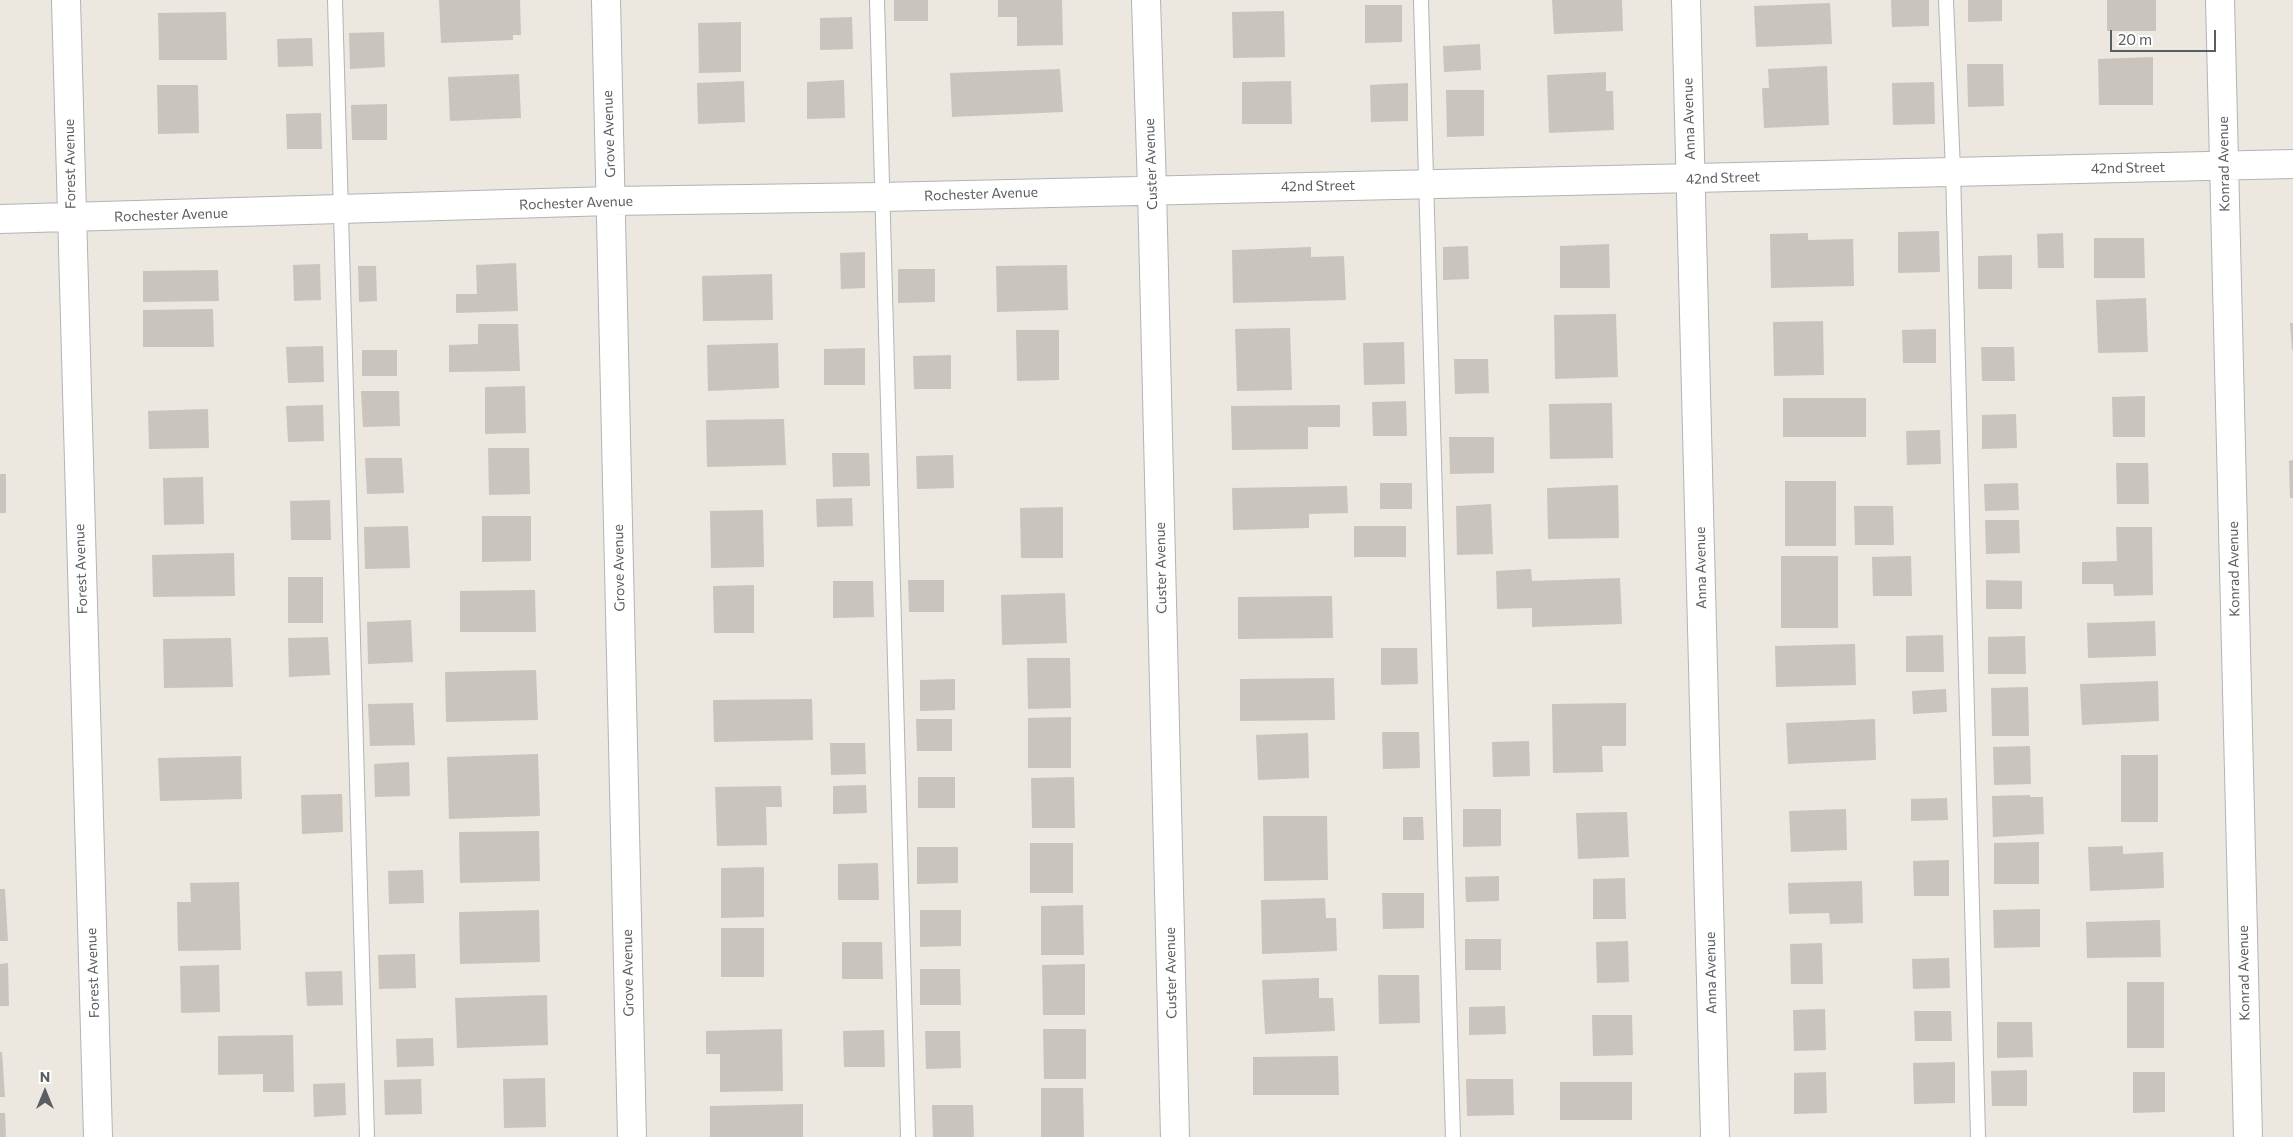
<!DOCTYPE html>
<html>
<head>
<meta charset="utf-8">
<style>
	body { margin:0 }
	#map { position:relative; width:2293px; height:1137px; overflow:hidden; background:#ece7df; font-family:Commissioner,sans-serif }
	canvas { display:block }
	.north { position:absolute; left:20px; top:1067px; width:50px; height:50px; -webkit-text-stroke:4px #fff; paint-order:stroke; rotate:0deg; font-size:14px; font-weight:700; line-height:20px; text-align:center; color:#585e61 }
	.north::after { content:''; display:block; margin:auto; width:18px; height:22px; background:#585e61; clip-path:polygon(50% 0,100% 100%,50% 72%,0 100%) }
	.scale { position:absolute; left:2110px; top:30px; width:106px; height:22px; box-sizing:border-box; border:2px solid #585e61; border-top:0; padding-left:6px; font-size:15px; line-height:18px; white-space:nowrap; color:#585e61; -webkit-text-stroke:4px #fff; paint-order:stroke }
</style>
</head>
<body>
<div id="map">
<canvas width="2293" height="1137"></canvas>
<div class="north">N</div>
<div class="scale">20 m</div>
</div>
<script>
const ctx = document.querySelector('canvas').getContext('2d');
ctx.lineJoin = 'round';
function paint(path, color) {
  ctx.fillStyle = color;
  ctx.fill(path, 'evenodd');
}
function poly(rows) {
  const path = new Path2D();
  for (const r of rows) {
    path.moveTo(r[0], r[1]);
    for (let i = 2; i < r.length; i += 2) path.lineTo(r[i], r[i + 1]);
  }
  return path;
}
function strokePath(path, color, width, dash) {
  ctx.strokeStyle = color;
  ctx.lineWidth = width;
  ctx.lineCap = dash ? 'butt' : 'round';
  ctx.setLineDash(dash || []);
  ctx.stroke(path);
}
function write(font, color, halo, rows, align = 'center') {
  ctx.font = font + ' Commissioner,sans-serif';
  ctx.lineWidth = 4.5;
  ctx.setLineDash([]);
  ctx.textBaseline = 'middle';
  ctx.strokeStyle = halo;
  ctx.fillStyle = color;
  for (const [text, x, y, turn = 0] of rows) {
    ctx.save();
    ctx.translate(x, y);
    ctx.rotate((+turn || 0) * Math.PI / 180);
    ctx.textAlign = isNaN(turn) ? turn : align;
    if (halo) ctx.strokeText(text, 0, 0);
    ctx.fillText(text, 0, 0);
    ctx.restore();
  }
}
paint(poly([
	[439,0,520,0,521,35,513,35,513,40,441,43],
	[894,0,928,0,928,21,894,21],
	[998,0,1062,0,1063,45,1017,46,1017,17,998,17],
	[1552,0,1622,0,1623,31,1554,34],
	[1891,0,1929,0,1929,26,1892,27],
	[1968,0,2002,0,2002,21,1968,22],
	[2107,0,2156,0,2156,31,2107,31],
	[1830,3,1832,44,1756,47,1754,6],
	[1365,5,1402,5,1402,42,1365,43],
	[1284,11,1285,57,1233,58,1232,12],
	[226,12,227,60,159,60,158,13],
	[852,17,853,49,820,50,820,18],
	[741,22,741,72,699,73,698,23],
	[384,32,385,67,350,69,349,33],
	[312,38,313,66,278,67,277,39],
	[1480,44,1481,70,1444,72,1443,46],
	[2153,57,2153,105,2099,105,2098,59],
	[1967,64,2003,64,2004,106,1968,107],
	[1827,66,1829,125,1764,128,1762,88,1769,88,1768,69],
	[1060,69,1063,112,952,117,950,73],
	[1606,72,1606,91,1613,91,1614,130,1549,133,1547,75],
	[519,74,521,118,450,121,448,77],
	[844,80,845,118,807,119,807,82],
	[744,81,745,122,698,124,697,83],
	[1291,81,1292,124,1242,124,1242,82],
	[1934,82,1935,124,1893,125,1892,83],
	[1408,83,1408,121,1371,122,1370,85],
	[157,85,198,85,199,133,158,134],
	[1446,90,1484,90,1484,136,1447,137],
	[387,104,387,140,352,140,351,105],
	[321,113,322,149,287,149,286,114],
	[1939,231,1940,272,1898,273,1898,232],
	[1808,233,1808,240,1853,239,1854,286,1771,288,1770,234],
	[2063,233,2064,268,2038,268,2037,234],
	[2094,238,2144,238,2145,278,2094,278],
	[1609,244,1610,288,1560,288,1560,246],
	[1468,246,1469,279,1443,280,1443,247],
	[1311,247,1311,257,1344,256,1346,300,1233,303,1232,250],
	[865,252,865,288,841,289,840,253],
	[2012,255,2012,289,1978,289,1978,256],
	[516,263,518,311,456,313,456,294,477,294,476,265],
	[320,264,321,300,294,301,293,265],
	[1067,265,1068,310,997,312,996,266],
	[358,266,376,266,377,301,359,302],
	[898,269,935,269,935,302,898,303],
	[218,270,219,301,143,302,143,271],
	[772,274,773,320,703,321,702,276],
	[2146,298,2148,352,2098,353,2096,300],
	[213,309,214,347,143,347,143,310],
	[1616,314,1618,377,1555,379,1554,315],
	[1823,321,1824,375,1774,376,1773,322],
	[2290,323,2293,323,2293,350,2292,350],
	[478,324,518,324,520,371,449,372,449,345,478,344],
	[1290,328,1292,390,1237,391,1235,329],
	[1936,329,1936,363,1903,363,1902,330],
	[1016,330,1059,330,1059,380,1017,381],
	[1404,342,1405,384,1364,385,1363,343],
	[778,343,779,388,708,391,707,345],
	[323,346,324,382,288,383,286,347],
	[1981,347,2014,347,2015,381,1982,381],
	[865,348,865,385,824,385,824,349],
	[362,350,397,350,397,376,362,376],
	[951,355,951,389,914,389,913,356],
	[1454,359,1488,359,1489,393,1455,394],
	[525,386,526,433,485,434,485,387],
	[361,391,399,391,400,426,363,427],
	[2145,396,2145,437,2113,437,2112,397],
	[1783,398,1866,398,1866,437,1783,437],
	[1406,401,1407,436,1373,436,1372,402],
	[1612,403,1613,458,1550,459,1549,404],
	[323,405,324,441,288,442,286,406],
	[1340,405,1340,427,1308,427,1308,449,1232,450,1231,406],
	[208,409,209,448,149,449,148,411],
	[2016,414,2017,448,1982,449,1982,415],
	[784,419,786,465,707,467,706,420],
	[1940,430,1941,464,1907,465,1906,431],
	[1449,437,1494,437,1494,473,1450,474],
	[488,448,529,448,530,494,489,495],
	[832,453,869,453,870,486,833,487],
	[953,455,954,488,917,489,916,456],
	[365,458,402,458,404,493,367,494],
	[2293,460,2293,498,2290,498,2289,461],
	[2116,463,2148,463,2149,504,2117,504],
	[0,474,6,474,6,513,0,513],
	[203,477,204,524,164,525,163,478],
	[1785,481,1836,481,1836,546,1785,546],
	[1380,483,1412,483,1412,509,1380,509],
	[2018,483,2019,510,1985,511,1984,484],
	[1618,485,1619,538,1548,539,1547,488],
	[1347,486,1348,513,1309,514,1309,528,1233,530,1232,488],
	[852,498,853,526,817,527,816,499],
	[330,500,331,540,291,540,290,501],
	[1491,504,1493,554,1457,555,1456,506],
	[1854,506,1893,506,1894,545,1855,545],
	[1063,507,1063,558,1021,558,1020,508],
	[763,510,764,567,711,568,710,511],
	[482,516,531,516,531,561,482,562],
	[1985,520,2019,520,2020,553,1986,554],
	[408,526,410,568,365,569,364,527],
	[1354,526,1406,526,1406,557,1354,557],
	[2116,527,2152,527,2153,595,2114,596,2113,584,2082,584,2082,562,2117,561],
	[234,553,235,596,153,597,152,555],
	[1781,556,1838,556,1838,628,1781,628],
	[1911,556,1912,596,1873,596,1872,557],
	[1531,569,1532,581,1620,578,1622,624,1532,627,1532,608,1497,609,1496,571],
	[288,577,323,577,323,623,288,623],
	[908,580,944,580,944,612,909,612],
	[1986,580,2022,581,2022,609,1986,609],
	[833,581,873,581,874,617,833,618],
	[754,585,754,633,714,633,713,586],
	[535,590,536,632,460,632,460,591],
	[1065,593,1067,643,1002,645,1001,595],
	[1332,596,1333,638,1238,639,1238,597],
	[411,620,413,662,368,664,367,622],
	[2155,621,2156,656,2088,658,2087,623],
	[1943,635,1944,672,1906,672,1906,636],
	[2025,636,2026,674,1988,674,1988,637],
	[328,637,330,675,289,677,288,638],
	[231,638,233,687,164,688,163,639],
	[1855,644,1856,685,1776,687,1775,646],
	[1381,648,1417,648,1418,684,1381,685],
	[1027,658,1070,658,1071,708,1028,709],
	[536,670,538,720,446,722,445,672],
	[1334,678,1335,720,1240,721,1240,679],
	[955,679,955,710,920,711,920,680],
	[2158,681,2159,721,2082,725,2080,684],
	[2028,687,2029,736,1992,736,1991,688],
	[1946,689,1947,712,1913,714,1912,691],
	[812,699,813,740,714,742,713,700],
	[413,703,415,745,370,746,368,704],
	[1626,703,1626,746,1602,746,1603,772,1553,773,1552,704],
	[1071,717,1071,768,1028,768,1028,718],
	[916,719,952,719,952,751,917,751],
	[1875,719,1876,760,1788,764,1786,723],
	[1382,732,1419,732,1420,768,1383,769],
	[1308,733,1309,778,1258,780,1256,735],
	[1529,741,1530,776,1493,777,1492,742],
	[830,743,865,743,866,774,831,775],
	[2030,746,2031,784,1994,785,1993,747],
	[538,754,540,816,449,819,447,757],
	[2121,755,2158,755,2158,822,2121,822],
	[241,756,242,799,160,801,158,758],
	[409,762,410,796,375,797,374,764],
	[918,777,955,777,955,808,918,808],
	[1074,777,1075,828,1032,828,1031,778],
	[866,785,867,813,833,814,833,786],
	[781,786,782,807,766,807,767,845,717,846,715,787],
	[342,794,343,832,302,834,301,795],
	[2030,795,2030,797,2043,797,2044,834,1993,837,1992,796],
	[1947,798,1948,820,1911,821,1911,799],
	[1463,809,1501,809,1501,846,1463,847],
	[1846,809,1847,850,1791,852,1789,811],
	[1627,812,1629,857,1578,859,1576,813],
	[1263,816,1327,816,1328,880,1264,881],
	[1403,817,1423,817,1424,840,1403,840],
	[539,831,540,881,460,883,459,832],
	[2039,842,2039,884,1994,884,1994,843],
	[1030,843,1073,843,1073,893,1030,893],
	[2123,846,2123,854,2163,852,2164,888,2090,891,2088,847],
	[917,847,958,847,958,883,917,884],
	[1949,860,1949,896,1914,896,1913,861],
	[878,863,879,900,838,900,838,864],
	[764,867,764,917,721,918,721,868],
	[423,870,424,903,389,904,388,871],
	[1499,876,1499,901,1466,902,1465,877],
	[1625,878,1626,919,1593,919,1593,879],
	[1862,881,1863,923,1830,924,1829,913,1789,914,1788,883],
	[239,882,241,950,178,951,177,902,191,902,190,883],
	[0,889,5,889,8,941,0,941],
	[1382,893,1424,893,1424,928,1383,929],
	[1325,898,1326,918,1336,918,1337,951,1262,954,1261,900],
	[1083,905,1084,955,1041,955,1041,906],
	[2040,909,2040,947,1994,948,1993,910],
	[539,910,540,962,460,964,459,912],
	[920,910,961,910,961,946,920,947],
	[2160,920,2161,957,2087,958,2086,922],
	[721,928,764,928,764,977,721,977],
	[1465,939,1501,939,1501,970,1465,970],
	[1628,941,1629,982,1597,983,1596,942],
	[842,942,882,942,883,979,842,979],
	[1822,943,1823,984,1791,984,1790,944],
	[415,954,416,988,379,989,378,955],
	[1949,958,1950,988,1913,989,1912,959],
	[8,963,9,1006,0,1006,0,964],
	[1085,964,1085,1015,1043,1015,1042,965],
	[219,965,220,1012,181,1013,180,966],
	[920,969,960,969,961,1005,920,1005],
	[342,971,343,1005,307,1006,305,972],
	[1378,975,1419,975,1420,1023,1379,1024],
	[1319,978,1319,998,1333,998,1335,1031,1265,1034,1262,980],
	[2127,982,2164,982,2164,1048,2127,1048],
	[547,995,548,1045,457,1048,455,998],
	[1505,1006,1506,1034,1469,1035,1469,1007],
	[1825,1009,1826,1050,1794,1051,1793,1010],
	[1914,1011,1951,1011,1952,1041,1915,1041],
	[1592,1015,1632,1015,1633,1055,1593,1056],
	[1997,1022,2032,1022,2033,1057,1997,1058],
	[782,1029,783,1091,720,1092,720,1054,706,1054,706,1031],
	[1043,1029,1086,1029,1086,1079,1044,1079],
	[884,1030,885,1067,844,1067,843,1031],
	[925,1031,960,1031,961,1068,926,1069],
	[293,1035,294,1092,263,1092,263,1074,218,1075,218,1036],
	[433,1038,434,1066,397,1067,396,1039],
	[0,1052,2,1052,5,1097,0,1097],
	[1338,1056,1339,1095,1253,1095,1253,1057],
	[1955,1062,1955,1103,1914,1104,1913,1063],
	[2027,1070,2027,1106,1992,1106,1991,1071],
	[1826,1072,1827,1113,1794,1114,1794,1073],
	[2133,1072,2165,1072,2165,1112,2133,1113],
	[545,1078,546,1127,504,1128,503,1079],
	[421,1079,422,1114,385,1115,384,1080],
	[1466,1079,1513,1079,1514,1115,1467,1116],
	[1560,1082,1632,1082,1632,1120,1560,1120],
	[345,1083,346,1115,314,1117,313,1084],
	[1041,1088,1083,1088,1084,1137,1041,1137],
	[803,1104,803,1137,710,1137,710,1106],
	[932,1105,973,1105,974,1137,933,1137],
	[0,1113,5,1113,6,1137,0,1137]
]), '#c9c4be');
const lane = poly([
	[335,0,367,1137],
	[877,0,908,1137],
	[1421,0,1453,1137],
	[1946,0,1953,171,1978,1137]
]);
const street = poly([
	[66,0,98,1137],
	[606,0,632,1137],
	[1146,0,1152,189,1175,1137],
	[1686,0,1715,1137],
	[2220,0,2248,1137],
	[0,219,611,201,881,197,2293,164]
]);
strokePath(lane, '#b0b4b8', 16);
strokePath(street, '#b0b4b8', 30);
strokePath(lane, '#fff', 14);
strokePath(street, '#fff', 28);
write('14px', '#585e61', '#fff', [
	["Anna Avenue",1689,119,-92],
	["Grove Avenue",609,134,-92],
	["Forest Avenue",70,164,-91],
	["Custer Avenue",1151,164,-92],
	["Konrad Avenue",2224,164,-91],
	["42nd Street",2128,168,-1],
	["42nd Street",1723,178,-2],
	["42nd Street",1318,186,-1],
	["Rochester Avenue",981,194,-2],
	["Rochester Avenue",576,203,-2],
	["Rochester Avenue",171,215,-2],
	["Grove Avenue",619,568,-91],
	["Custer Avenue",1161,568,-91],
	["Anna Avenue",1701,568,-91],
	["Forest Avenue",81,569,-92],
	["Konrad Avenue",2234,569,-91],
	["Forest Avenue",93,973,-92],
	["Grove Avenue",628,973,-91],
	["Custer Avenue",1171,973,-91],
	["Anna Avenue",1711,973,-91],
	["Konrad Avenue",2244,973,-91]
]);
</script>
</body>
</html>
